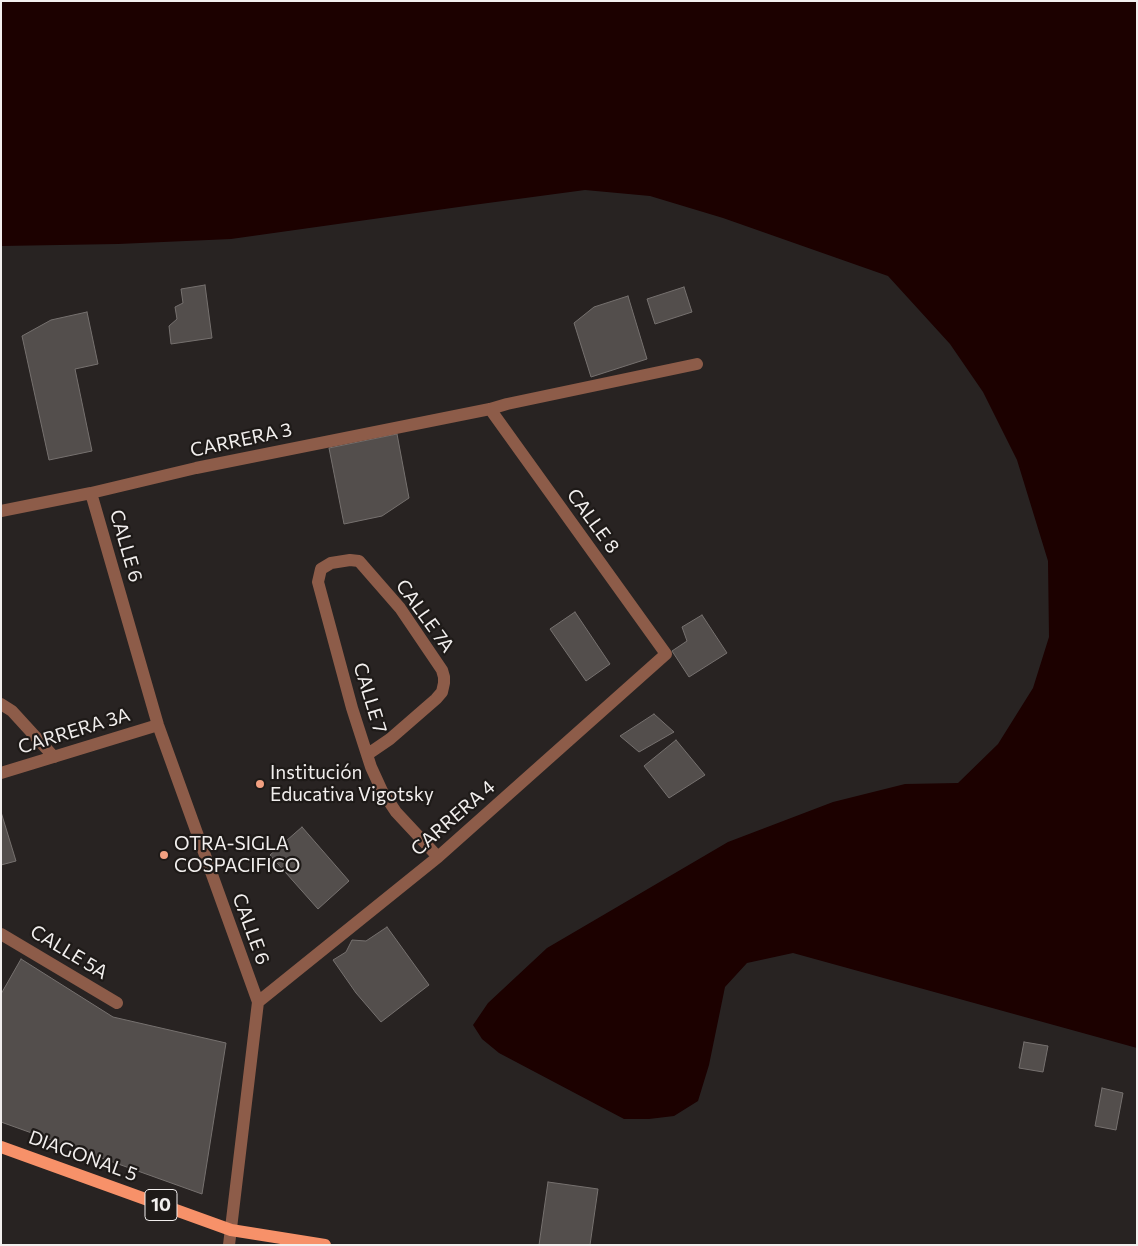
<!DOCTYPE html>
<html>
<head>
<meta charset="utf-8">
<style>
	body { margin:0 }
	#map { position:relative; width:1138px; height:1246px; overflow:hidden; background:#282322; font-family:Commissioner,sans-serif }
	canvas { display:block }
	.frame { position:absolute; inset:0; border:2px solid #f2efee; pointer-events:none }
</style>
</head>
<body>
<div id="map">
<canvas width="1138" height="1246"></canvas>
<div class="frame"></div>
</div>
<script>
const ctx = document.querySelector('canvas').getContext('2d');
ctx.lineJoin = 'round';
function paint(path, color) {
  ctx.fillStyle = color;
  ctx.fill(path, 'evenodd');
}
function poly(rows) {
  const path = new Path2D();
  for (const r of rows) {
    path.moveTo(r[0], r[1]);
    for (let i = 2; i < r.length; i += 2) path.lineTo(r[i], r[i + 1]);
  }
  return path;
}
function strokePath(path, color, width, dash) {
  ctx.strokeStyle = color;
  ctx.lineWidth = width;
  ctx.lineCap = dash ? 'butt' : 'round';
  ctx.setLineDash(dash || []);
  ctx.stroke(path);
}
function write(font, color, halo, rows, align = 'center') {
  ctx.font = font + ' Commissioner,sans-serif';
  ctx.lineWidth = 4.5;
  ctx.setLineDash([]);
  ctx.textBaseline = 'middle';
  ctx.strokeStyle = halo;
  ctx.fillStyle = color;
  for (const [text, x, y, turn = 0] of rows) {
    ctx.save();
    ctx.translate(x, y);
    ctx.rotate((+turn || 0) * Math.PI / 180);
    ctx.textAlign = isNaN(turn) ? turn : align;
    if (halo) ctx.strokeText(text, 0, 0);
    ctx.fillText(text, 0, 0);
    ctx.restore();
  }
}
paint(poly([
	[1,1,1137,1,1137,1048,793,953,747,963,725,987,709,1065,698,1101,674,1116,649,1119,624,1119,499,1053,482,1039,473,1025,488,1003,547,948,728,842,833,802,905,784,958,783,998,744,1033,688,1049,637,1048,561,1017,460,983,392,950,344,888,276,723,218,650,196,585,190,473,205,231,239,118,244,1,246]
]), '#1c0100');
const building = poly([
	[205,285,212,338,171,344,169,326,177,319,175,307,183,303,181,289,205,285],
	[684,287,692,312,655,324,647,299,684,287],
	[628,296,647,359,591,377,574,323,594,307,628,296],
	[87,312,98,364,75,369,92,451,49,460,22,336,51,320,87,312],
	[397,434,409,498,382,516,344,524,329,448,397,434],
	[575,612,610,664,586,681,550,629,575,612],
	[702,615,727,653,689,677,672,651,687,641,682,627,702,615],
	[654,714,674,732,639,752,620,736,654,714],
	[676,740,705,775,669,798,644,766,676,740],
	[1,812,16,861,1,865,1,812],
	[302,827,349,881,318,909,270,855,302,827],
	[387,927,429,985,381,1022,356,993,333,960,346,952,352,940,366,941,387,927],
	[21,959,113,1017,226,1043,202,1194,1,1122,1,994,21,959],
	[1024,1042,1048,1046,1043,1072,1019,1068,1024,1042],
	[1102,1088,1123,1093,1116,1130,1095,1126,1102,1088],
	[548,1182,598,1189,590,1245,539,1245,548,1182]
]);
paint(building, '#534e4c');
strokePath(building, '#76716f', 1);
strokePath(poly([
	[91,493,158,725,258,1002,229,1245],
	[1,511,91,493,196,468,490,409,507,404,697,364],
	[1,704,12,711,54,757],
	[368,754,390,739,436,699,442,692,444,683,444,677,442,670,400,608,359,561,350,560,331,563,321,569,318,582,352,708,371,767,382,791,396,812,438,857],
	[1,773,158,725],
	[1,934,117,1003],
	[258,1002,438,857,666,654,490,409]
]), '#8d5c49', 12);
strokePath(poly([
	[1,1147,231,1230,325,1245]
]), '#f79169', 12);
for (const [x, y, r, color] of [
	[260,784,5,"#f2a081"],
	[164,855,5,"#f2a081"]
]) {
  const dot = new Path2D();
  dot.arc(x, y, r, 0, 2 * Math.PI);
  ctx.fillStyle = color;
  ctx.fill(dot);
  strokePath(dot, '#1e1a18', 2);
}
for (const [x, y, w] of [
	[161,1205,32]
]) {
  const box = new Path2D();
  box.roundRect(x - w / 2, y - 15.5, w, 31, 4);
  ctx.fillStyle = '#1e1a18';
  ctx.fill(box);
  strokePath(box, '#f2efee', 1);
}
write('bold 18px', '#f2efee', null, [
	["10",161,1205]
]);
write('19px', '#f2efee', '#1e1a18', [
	["CARRERA 3",241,440,-12],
	["CALLE 8",593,521,54],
	["CALLE 6",126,546,74],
	["CALLE 7A",425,616,54],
	["CALLE 7",370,698,73],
	["CARRERA 3A",74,731,-17],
	["CARRERA 4",453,818,-41],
	["CALLE 6",251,929,70],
	["CALLE 5A",69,952,31],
	["DIAGONAL 5",83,1156,20]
]);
write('19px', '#f2efee', '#1e1a18', [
	["Institución",270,773],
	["Educativa Vigotsky",270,795],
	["OTRA-SIGLA",174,844],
	["COSPACIFICO",174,866]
], 'left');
</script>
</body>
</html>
